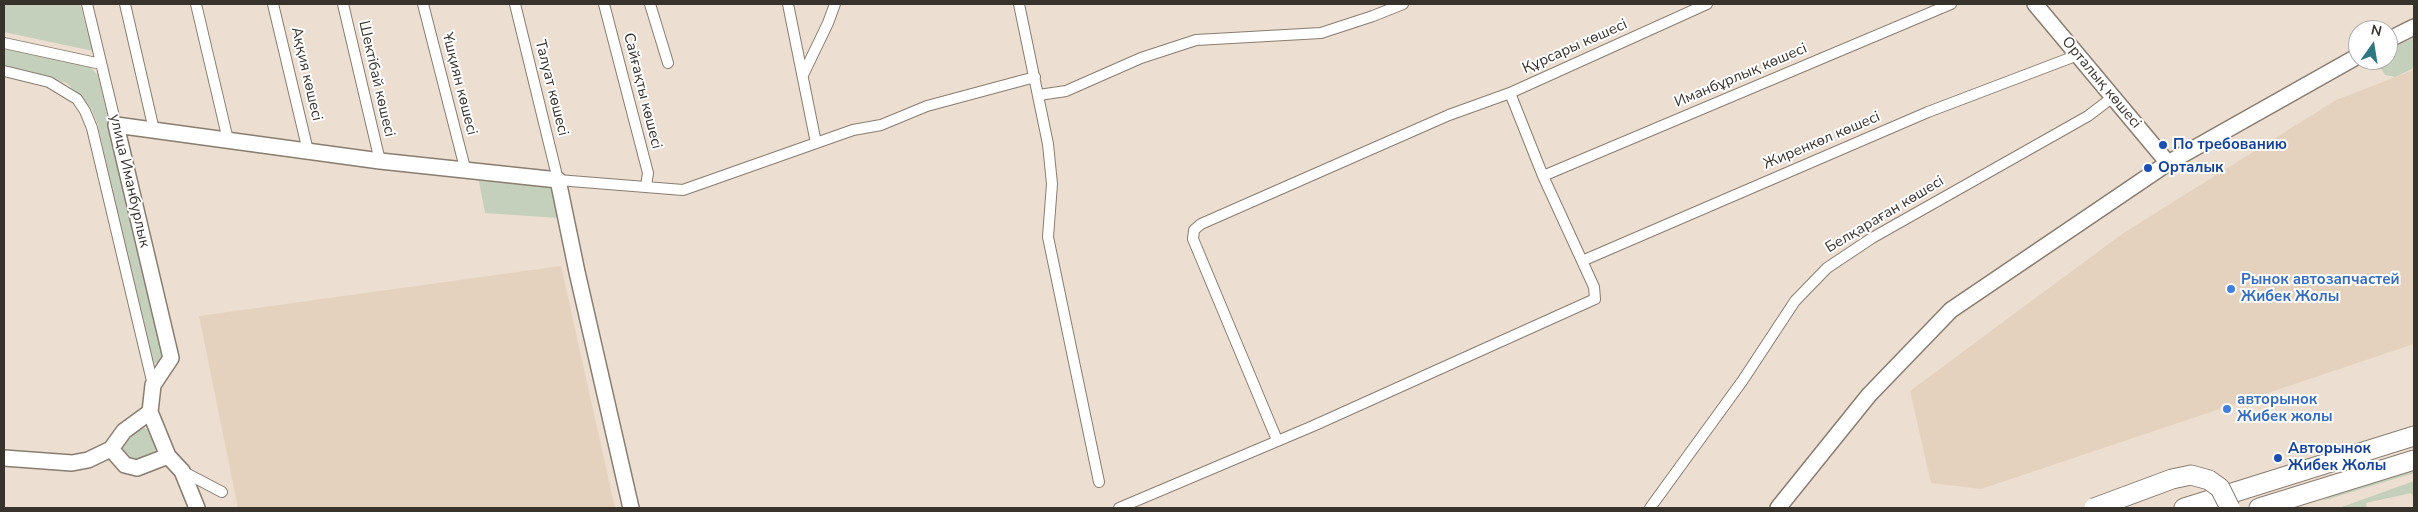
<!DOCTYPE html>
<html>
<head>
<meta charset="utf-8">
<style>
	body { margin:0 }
	#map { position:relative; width:2418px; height:512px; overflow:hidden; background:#ecded0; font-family:"Nunito Sans",sans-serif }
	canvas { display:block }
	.frame { position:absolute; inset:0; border:5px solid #38322d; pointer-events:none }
	.north { position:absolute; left:2348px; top:20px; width:50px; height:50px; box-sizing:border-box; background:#fff; border:1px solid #afadab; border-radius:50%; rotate:13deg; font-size:14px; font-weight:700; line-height:20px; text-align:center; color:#38322d }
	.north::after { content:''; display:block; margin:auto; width:18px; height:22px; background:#2f7781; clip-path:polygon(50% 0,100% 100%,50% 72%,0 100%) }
</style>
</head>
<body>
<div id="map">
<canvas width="2418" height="512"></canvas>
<div class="frame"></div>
<div class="north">N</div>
</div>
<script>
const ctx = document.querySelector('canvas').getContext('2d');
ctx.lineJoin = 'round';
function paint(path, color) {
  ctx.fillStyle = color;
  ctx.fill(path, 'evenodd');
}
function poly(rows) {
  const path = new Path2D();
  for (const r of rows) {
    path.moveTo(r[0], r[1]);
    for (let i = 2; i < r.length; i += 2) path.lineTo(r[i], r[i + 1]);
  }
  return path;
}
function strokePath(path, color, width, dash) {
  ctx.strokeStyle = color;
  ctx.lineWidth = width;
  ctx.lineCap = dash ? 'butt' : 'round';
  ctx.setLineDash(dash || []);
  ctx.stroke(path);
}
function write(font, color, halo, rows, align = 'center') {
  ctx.font = font + ' "Nunito Sans",sans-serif';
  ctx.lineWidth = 4;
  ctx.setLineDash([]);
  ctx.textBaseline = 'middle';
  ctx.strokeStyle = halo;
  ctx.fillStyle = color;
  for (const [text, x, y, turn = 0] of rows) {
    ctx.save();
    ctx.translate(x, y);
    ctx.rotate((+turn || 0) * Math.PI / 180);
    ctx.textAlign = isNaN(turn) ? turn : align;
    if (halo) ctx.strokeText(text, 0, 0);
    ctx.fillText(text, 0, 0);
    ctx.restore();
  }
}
paint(poly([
	[2414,70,2414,344,1981,489,1931,483,1910,391,2122,234,2336,100],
	[561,266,615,508,238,508,199,316]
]), '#e5d2be');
paint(poly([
	[4,4,80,4,93,51,4,32],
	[2414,38,2414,68,2395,77,2385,75,2376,60,2388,60,2388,49],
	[4,49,88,65,98,75,164,350,161,361,158,363,152,363,150,360,98,125,91,108,67,83,4,66],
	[479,181,554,187,559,218,485,213],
	[140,426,151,431,156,443,156,449,154,455,131,463,119,449,120,437],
	[2414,468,2414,473,2322,501,2341,490],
	[2414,481,2414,498,2411,493,2366,503,2367,508,2339,508]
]), '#c4d0bc');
const street = poly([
	[87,4,116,125],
	[125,4,154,130],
	[196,4,228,140],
	[273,4,308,151],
	[343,4,380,161],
	[423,4,466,172],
	[515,4,558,180,683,190,853,130,881,125,927,106,1035,77],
	[604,4,648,173,646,186],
	[650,4,668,63],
	[788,4,816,143],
	[1019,4,1048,144,1052,184,1048,237,1099,482],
	[4,43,101,64],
	[4,71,49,82,77,99,85,111,92,128,153,385],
	[803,75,828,23,835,4],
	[1039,95,1066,91,1141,58,1196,40,1321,33,1373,16,1403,4],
	[1543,176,1951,4],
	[1582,261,1928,112,2078,55],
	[1277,440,1193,239,1194,230,1201,224,1449,115,1510,93,1707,4],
	[182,471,222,492],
	[1119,508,1313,426,1595,299,1594,287,1543,176,1510,93],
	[1650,508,1743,380,1795,301,1827,268,1872,238,2088,116,2113,97]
]);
const secondary = poly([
	[2035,4,2168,163],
	[2388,40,2414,27],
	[111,449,125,465,137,468,168,456],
	[4,458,72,463,88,460,111,449,124,431,150,412],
	[197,508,182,471,168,456,150,412,153,385,171,358,116,125,380,161,558,180,577,272,631,508],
	[1778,508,1869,395,1951,310,2168,163,2358,56]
]);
const highway = poly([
	[2184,508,2414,436],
	[2259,508,2414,460]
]);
strokePath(street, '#897d70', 12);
strokePath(secondary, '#897d70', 18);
strokePath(highway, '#897d70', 21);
strokePath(street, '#fff', 10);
strokePath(secondary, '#fff', 15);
strokePath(highway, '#fff', 19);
const highwayBridge = poly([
	[2094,508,2172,479,2191,475,2209,480,2220,488,2230,508]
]);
strokePath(highwayBridge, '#897d70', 21, []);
strokePath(highwayBridge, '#fff', 19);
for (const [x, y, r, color] of [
	[2163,145,5,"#1a4fb4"],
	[2148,168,5,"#1a4fb4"],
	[2231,289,5,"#3f7fe0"],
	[2227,409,5,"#3f7fe0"],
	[2278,458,5,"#1a4fb4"]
]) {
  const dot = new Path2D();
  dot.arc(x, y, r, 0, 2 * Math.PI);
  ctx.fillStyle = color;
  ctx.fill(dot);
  strokePath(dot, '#fff', 2);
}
write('15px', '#38322d', '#fff', [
	["Құрсары көшесі",1575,47,-24],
	["Аққия көшесі",306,74,77],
	["Иманбұрлық көшесі",1741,76,-23],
	["Шектібай көшесі",376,79,77],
	["Орталық көшесі",2101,83,50],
	["Ұшқиян көшесі",459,84,76],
	["Талуат көшесі",551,88,76],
	["Сайғақты көшесі",642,91,76],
	["Жиренкөл көшесі",1822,141,-23],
	["улица Иманбурлык",129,181,77],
	["Белқараған көшесі",1885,215,-31]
]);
write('bold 15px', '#164399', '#fff', [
	["По требованию",2173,145],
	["Орталык",2158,168],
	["Авторынок",2288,449],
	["Жибек Жолы",2288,466]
], 'left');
write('bold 15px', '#366cbe', '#fff', [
	["Рынок автозапчастей",2241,280],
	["Жибек Жолы",2241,297],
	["авторынок",2237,400],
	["Жибек жолы",2237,417]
], 'left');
</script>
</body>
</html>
